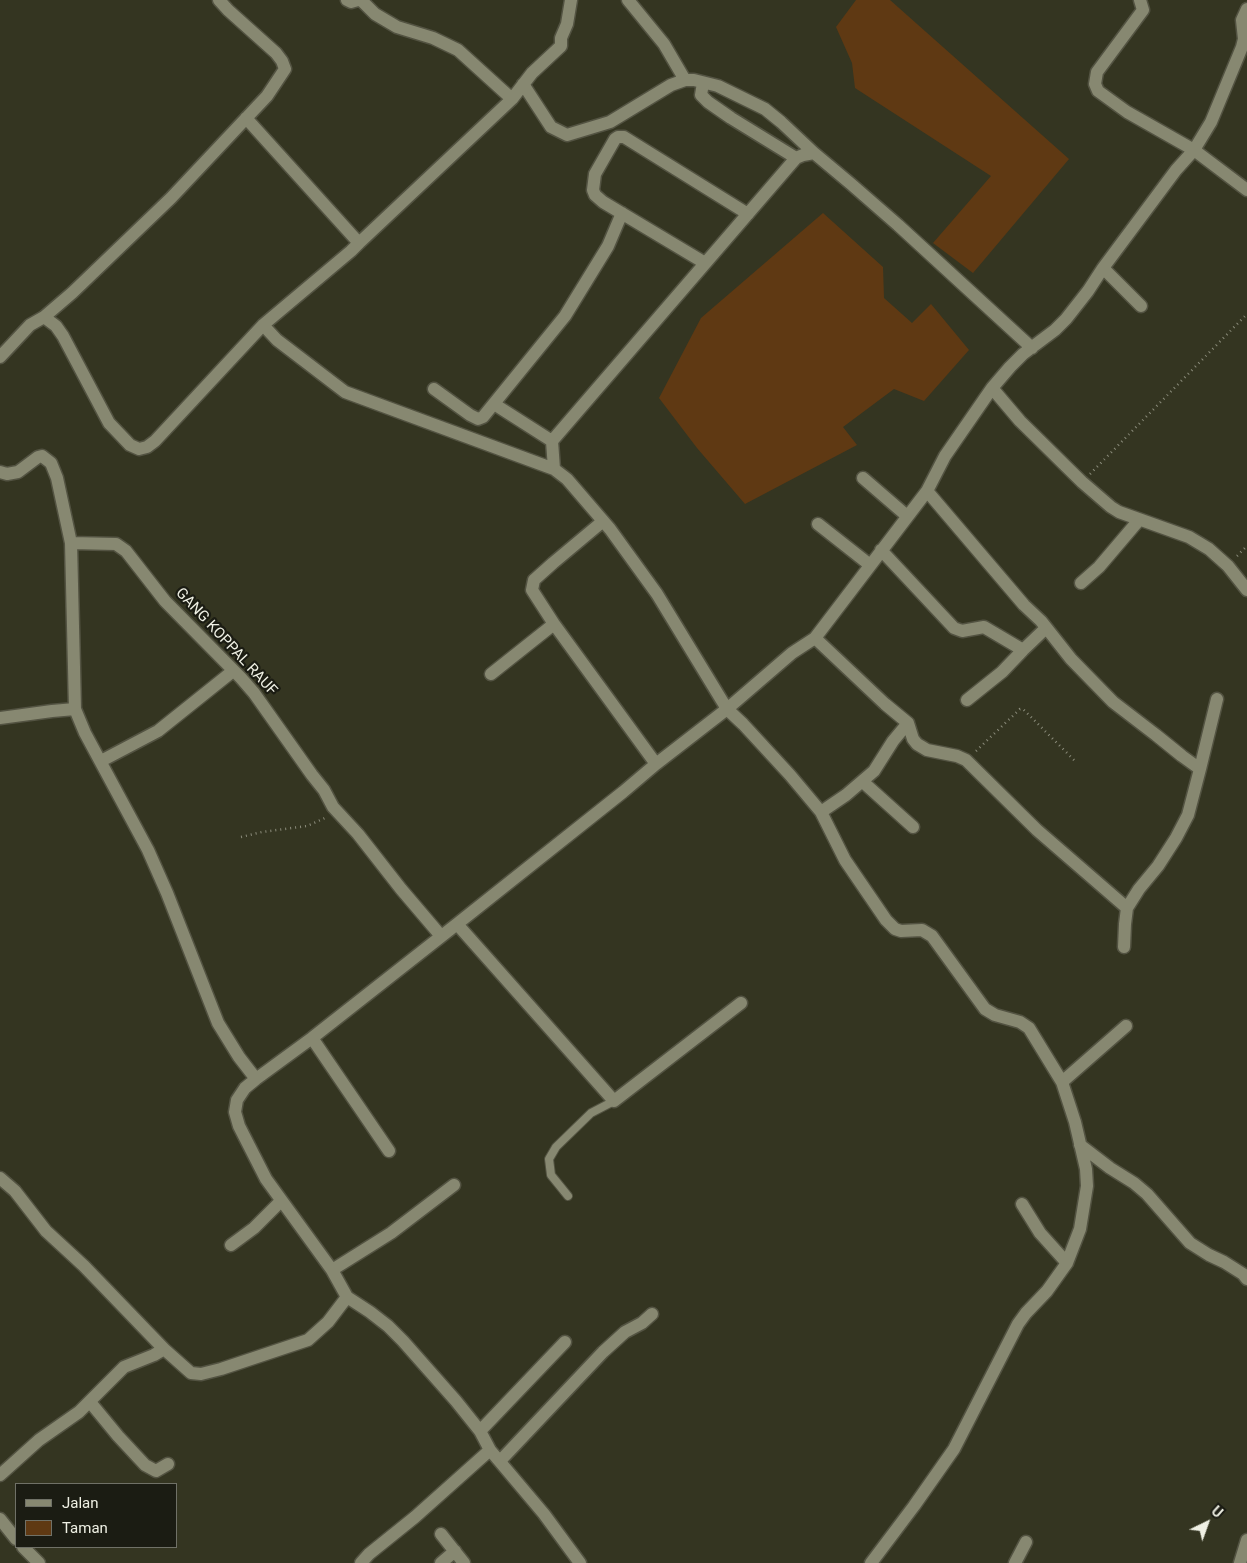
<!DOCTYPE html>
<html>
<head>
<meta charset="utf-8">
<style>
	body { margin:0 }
	#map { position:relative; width:1247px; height:1563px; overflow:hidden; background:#343521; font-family:Roboto,sans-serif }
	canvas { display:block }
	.legend { position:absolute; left:15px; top:1483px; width:162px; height:65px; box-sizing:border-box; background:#1b1c13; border:1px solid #707167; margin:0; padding:6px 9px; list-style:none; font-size:15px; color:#eff0e4 }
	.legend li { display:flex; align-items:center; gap:10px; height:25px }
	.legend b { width:25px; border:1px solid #707167 }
	.north { position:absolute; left:1182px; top:1498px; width:50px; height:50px; -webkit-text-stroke:4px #1b1c13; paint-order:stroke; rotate:42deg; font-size:14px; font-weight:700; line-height:20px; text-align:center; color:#eff0e4 }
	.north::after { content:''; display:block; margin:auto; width:18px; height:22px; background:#eff0e4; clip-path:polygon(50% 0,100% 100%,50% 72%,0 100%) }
</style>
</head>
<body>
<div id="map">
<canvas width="1247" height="1563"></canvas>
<ul class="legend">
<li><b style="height:6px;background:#878871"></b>Jalan</li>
<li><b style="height:14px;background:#5f3913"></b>Taman</li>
</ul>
<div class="north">U</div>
</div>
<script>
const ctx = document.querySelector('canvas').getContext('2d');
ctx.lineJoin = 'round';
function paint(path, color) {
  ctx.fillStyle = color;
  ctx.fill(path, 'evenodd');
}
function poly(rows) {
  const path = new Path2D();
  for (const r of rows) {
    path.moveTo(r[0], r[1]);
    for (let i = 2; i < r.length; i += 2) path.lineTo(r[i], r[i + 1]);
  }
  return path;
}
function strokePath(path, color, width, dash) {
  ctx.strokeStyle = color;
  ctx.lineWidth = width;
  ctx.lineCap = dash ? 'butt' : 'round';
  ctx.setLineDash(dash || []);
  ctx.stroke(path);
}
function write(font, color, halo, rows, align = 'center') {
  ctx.font = font + ' Roboto,sans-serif';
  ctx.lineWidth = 4.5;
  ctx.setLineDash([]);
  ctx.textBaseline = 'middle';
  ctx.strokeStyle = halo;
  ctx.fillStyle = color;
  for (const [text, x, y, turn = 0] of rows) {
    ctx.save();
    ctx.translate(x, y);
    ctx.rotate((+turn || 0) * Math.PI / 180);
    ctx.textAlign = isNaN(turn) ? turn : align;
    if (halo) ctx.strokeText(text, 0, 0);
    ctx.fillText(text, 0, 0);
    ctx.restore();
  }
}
paint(poly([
	[856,0,890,0,1069,159,973,273,933,243,991,176,855,88,852,63,836,27],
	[823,213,883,267,884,298,912,323,931,304,969,350,924,401,894,389,843,427,857,445,745,504,697,448,659,398,701,318]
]), '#5f3913');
const service = poly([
	[568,1196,551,1175,549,1159,556,1147,591,1113,614,1101]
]);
const minor = poly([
	[347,0,351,2,358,0],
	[361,0,375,14,397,27,433,38,458,50,512,99],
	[628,0,664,44,685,80],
	[1140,0,1143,10,1097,72,1095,84,1098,91,1127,112,1194,150,1247,190],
	[703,83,701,95,708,102,731,118,796,158],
	[523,84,551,127,567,135,610,122,671,85,685,80,694,80,718,86,765,109,781,122,814,153],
	[359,243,512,99,532,73,561,46,561,38,567,24,571,0],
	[705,263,603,202,595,195,593,190,595,174,615,139,618,137,624,137,748,214],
	[1103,268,1141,306],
	[44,317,72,293,171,198,267,96,285,69,282,61,276,53,228,10,219,0],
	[263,325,277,340,345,392,554,469,567,479,610,529,657,594,727,709,743,724,790,775,821,812,845,860,886,920,895,929,901,931,922,930,932,936,985,1009,995,1015,1020,1022,1029,1028,1062,1082,1075,1122,1086,1169,1087,1186,1080,1229,1070,1255,1067,1263,1047,1291,1026,1313,1018,1324,954,1449,914,1506,871,1563],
	[0,357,30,325,44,317,56,326,63,336,109,423,130,445,139,449,147,447,155,441,263,325,351,251,359,243,246,118],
	[992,388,1020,421,1082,482,1111,507,1119,512,1189,537,1209,549,1228,566,1247,590],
	[434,389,470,415,478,419,483,417,565,316,608,246,622,213],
	[494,404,552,441],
	[554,469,552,441,796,158,803,155,814,153,851,184,898,225,1032,348],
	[0,472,7,474,18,472,38,457,42,456,51,463,57,478,71,543,116,544,126,551,165,601,241,678,254,693,312,775,324,790,333,807,358,834,401,889,441,936],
	[863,478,907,516],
	[927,491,1024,605,1041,621,1071,659,1113,702,1156,735,1182,756,1200,769,1217,699],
	[602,522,553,563,534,580,532,590,554,624,656,764],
	[818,524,870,565],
	[71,543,75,709],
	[881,550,954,628,962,631,984,627,1023,650],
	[1081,583,1099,567,1139,520],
	[815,638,885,704,908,723,913,739,917,744,927,750,957,756,966,760,1037,830,1127,908],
	[491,674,554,624],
	[967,700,1002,672,1023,650,1046,628],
	[0,718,52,711,75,709,85,733,148,850,167,893,218,1023,239,1057,256,1079],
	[101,761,158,731,233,671],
	[863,782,913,827],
	[821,812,846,795,874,771,893,741,908,723],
	[457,924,614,1101,741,1003],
	[1124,947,1125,924,1127,908,1139,889,1158,866,1176,838,1188,815,1200,769],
	[312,1038,389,1151],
	[1062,1082,1126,1026],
	[1080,1145,1110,1168,1134,1183,1147,1194,1190,1243,1209,1255,1224,1262,1243,1274,1247,1279],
	[0,1178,15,1191,46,1231,84,1266,164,1349],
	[1022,1204,1040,1233,1067,1263],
	[231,1245,254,1228,281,1201],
	[332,1270,391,1233,454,1185],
	[90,1402,118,1436,145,1465,156,1471,168,1464],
	[480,1431,565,1342],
	[500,1461,603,1352,625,1332,642,1323,652,1314],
	[0,1475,39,1440,79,1412,124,1367,154,1355,164,1349,191,1373,201,1374,221,1369,308,1340,328,1322,347,1297],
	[0,1519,16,1539],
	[441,1534,464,1563],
	[23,1547,39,1563],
	[361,1563,369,1554,415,1517,490,1450],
	[441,1563,455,1551],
	[580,1563,544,1514,490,1450,480,1431,456,1401,403,1341,388,1326,370,1312,347,1297,332,1270,266,1179,239,1126,235,1112,237,1100,245,1088,256,1079,312,1038,457,924,623,792,656,764,727,709,792,653,815,638,927,491,945,456,992,388,1010,367,1023,354,1055,330,1066,319,1088,291,1103,268,1176,170,1194,150,1211,122,1242,47,1244,39,1242,20,1247,9],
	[1015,1563,1026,1542],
	[1240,1563,1247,1540]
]);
strokePath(service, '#535342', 10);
strokePath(minor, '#535342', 15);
strokePath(poly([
	[1090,474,1247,314],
	[1237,556,1247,546],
	[976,751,1020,709,1023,709,1075,761],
	[241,837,262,832,307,826,325,818]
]), '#8b8c7b', 2.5, [1, 4]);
strokePath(service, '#878871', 8);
strokePath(minor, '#878871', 12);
write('15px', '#eff0e4', '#1b1c13', [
	["GANG KOPPAL RAUF",226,642,47]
]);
</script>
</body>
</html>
